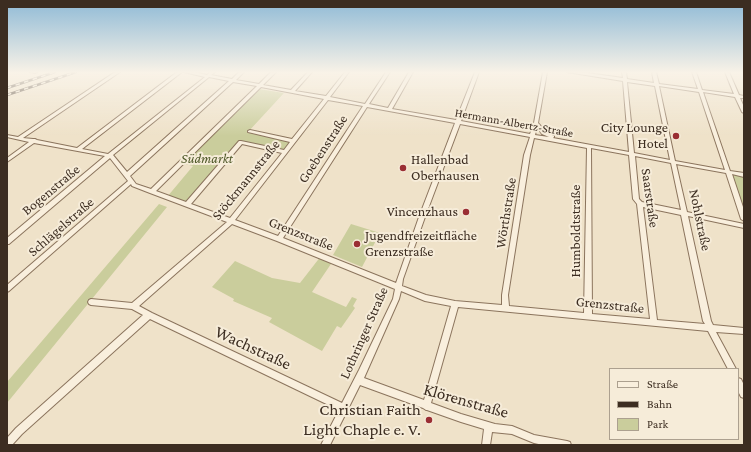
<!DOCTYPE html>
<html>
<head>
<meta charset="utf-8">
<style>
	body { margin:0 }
	#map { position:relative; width:751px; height:452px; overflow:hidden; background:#efe2c9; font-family:"Crimson Pro",serif }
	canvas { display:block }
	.frame { position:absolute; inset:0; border:8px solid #3c2d21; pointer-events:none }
	.legend { position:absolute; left:609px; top:368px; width:130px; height:72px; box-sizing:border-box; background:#f6ecd9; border:1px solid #aca08f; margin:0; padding:5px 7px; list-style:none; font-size:12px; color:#3c2d21 }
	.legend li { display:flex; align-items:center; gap:8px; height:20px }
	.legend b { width:20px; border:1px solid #aca08f }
</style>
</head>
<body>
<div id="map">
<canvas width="751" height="452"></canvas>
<div class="frame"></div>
<ul class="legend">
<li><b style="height:5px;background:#f9efdd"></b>Straße</li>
<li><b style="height:5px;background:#3c2d21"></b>Bahn</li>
<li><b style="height:11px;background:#cacd9c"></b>Park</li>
</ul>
</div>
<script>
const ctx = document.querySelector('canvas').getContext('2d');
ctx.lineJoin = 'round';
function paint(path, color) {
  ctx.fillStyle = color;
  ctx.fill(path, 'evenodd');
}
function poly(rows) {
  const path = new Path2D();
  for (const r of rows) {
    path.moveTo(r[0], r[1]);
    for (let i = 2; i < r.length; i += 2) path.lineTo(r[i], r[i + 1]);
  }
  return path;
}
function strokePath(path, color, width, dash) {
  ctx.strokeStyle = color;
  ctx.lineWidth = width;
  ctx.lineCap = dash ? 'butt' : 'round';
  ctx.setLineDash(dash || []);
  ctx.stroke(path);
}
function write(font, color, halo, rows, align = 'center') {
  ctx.font = font + ' "Crimson Pro",serif';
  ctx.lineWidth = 4;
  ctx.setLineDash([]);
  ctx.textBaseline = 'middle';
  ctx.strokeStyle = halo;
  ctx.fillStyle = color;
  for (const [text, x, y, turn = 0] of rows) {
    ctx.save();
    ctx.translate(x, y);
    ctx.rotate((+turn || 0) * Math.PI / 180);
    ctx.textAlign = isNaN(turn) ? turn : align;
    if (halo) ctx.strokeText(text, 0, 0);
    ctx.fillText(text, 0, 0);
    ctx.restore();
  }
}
paint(poly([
	[259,89,284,93,248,132,291,141,285,152,241,142,188,204,167,197,193,166,181,163],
	[728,172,744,175,744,219],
	[159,204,167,207,7,403,7,382],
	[351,224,380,233,362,267,333,255],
	[321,256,333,261,312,292,346,307,352,297,357,299,353,306,355,308,341,328,337,326,322,351,269,322,272,318,233,301,234,299,212,287,235,261,272,278,300,283]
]), '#cacd9c');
const minor = poly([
	[30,72,37,72,35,73,30,72],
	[115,72,120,72,23,138,33,139,35,139,37,140,77,148,177,72,182,72,82,149,108,154,205,77,184,72,194,72,207,75,210,72,215,72,211,75,232,79,239,72,244,72,236,80,259,84,271,72,276,72,263,85,291,90,308,72,312,72,295,91,326,96,345,72,349,72,330,97,365,104,386,72,390,72,369,104,388,108,409,72,413,72,392,109,456,120,475,72,479,72,461,121,530,134,534,123,543,72,547,72,538,123,546,132,554,136,554,137,553,138,629,152,623,81,567,72,580,72,623,78,622,72,626,72,627,79,654,83,652,72,656,72,659,84,698,89,692,72,696,72,702,90,734,94,725,72,729,72,739,95,744,96,744,98,740,98,744,107,744,113,742,112,735,97,703,92,730,171,744,173,744,177,732,174,744,210,744,221,741,219,726,173,676,164,687,212,744,224,744,228,688,216,711,321,713,325,744,328,744,334,716,332,736,369,728,369,708,331,458,307,431,403,461,414,495,424,512,426,534,435,567,441,570,442,571,445,543,445,534,443,512,434,492,432,490,445,482,445,484,429,461,422,427,410,426,410,423,408,360,385,330,445,321,445,339,410,150,319,22,434,12,445,7,445,7,438,16,428,143,315,132,309,91,305,89,304,88,302,89,300,91,299,132,303,227,222,150,193,132,186,131,184,9,291,7,292,7,285,128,181,110,158,9,244,7,244,7,238,105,156,34,143,7,162,7,158,29,142,7,137,7,135,18,137,115,72],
	[209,77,229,81,127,172,113,155,209,77],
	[233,82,257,86,151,189,136,184,130,176,233,82],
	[627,82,655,86,670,160,634,153,627,82],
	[659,86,699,92,725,170,675,161,659,86],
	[261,87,324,99,292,139,250,130,248,131,248,132,290,142,284,150,241,141,239,141,186,202,156,191,261,87],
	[328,100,363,106,278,236,235,220,328,100],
	[367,107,455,123,419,217,396,283,283,238,367,107],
	[460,124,530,137,524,155,502,295,502,305,455,301,426,295,402,286,403,279,425,217,460,124],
	[537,127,542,134,549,137,535,135,537,127],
	[534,138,587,148,584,313,509,306,508,295,530,155,534,138],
	[242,144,282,153,230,218,191,204,242,144],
	[591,148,629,155,633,199,637,204,650,319,592,314,591,148],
	[635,156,671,163,681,210,642,202,639,199,635,156],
	[643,207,681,215,703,321,705,324,657,320,643,207],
	[232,224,277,241,395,289,393,299,359,370,342,403,152,313,139,306,232,224],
	[401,291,425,301,451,306,424,400,364,378,399,299,401,291],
	[738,378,741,379,744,385,744,398,741,397,738,391,738,378]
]);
strokePath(minor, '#8b745d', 2);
paint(minor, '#f9efdd');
const rail = poly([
	[7,88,55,72],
	[7,95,76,72]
]);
strokePath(rail, '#3c2d21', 2.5);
strokePath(rail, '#f6ecd9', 1.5, [4.5]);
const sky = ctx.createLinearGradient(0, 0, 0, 136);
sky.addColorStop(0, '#8fbad6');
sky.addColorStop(0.53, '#f8f2e7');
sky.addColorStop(1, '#f8f2e700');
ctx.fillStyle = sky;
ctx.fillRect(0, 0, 751, 136);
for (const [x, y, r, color] of [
	[676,136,4,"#9a2e33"],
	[403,168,4,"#9a2e33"],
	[466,212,4,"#9a2e33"],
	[357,244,4,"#9a2e33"],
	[429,420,4,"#9a2e33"]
]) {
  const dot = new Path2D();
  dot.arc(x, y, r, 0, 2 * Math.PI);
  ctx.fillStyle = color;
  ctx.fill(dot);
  strokePath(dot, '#f6ecd9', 1.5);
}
write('12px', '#3c2d21', '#f6ecd9', [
	["Hermann-Albertz-Straße",514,123,10]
]);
write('14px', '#3c2d21', '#f6ecd9', [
	["City Lounge",668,128],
	["Hotel",668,144],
	["Hallenbad",411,160,"left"],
	["Oberhausen",411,176,"left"],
	["Vincenzhaus",458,212],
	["Jugendfreizeitfläche",365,236,"left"],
	["Grenzstraße",365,252,"left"]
], 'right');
write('14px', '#3c2d21', '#f6ecd9', [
	["Goebenstraße",323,149,-57],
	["Stöckmannstraße",246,180,-51],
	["Bogenstraße",51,190,-40],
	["Saarstraße",650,198,82],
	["Wörthstraße",506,213,-81],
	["Nohlstraße",700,220,78],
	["Schlägelstraße",61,227,-41],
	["Humboldtstraße",576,231,-90],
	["Grenzstraße",301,234,22],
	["Grenzstraße",610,305,6],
	["Lothringer Straße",364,333,-66]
]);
write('italic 14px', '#4e5828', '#f6ecd9', [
	["Südmarkt",207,159]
]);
write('17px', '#3c2d21', '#f6ecd9', [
	["Wachstraße",253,348,25],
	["Klörenstraße",466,401,16]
]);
write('17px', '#3c2d21', '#f6ecd9', [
	["Christian Faith",421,410],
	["Light Chaple e. V.",421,430]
], 'right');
</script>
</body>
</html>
